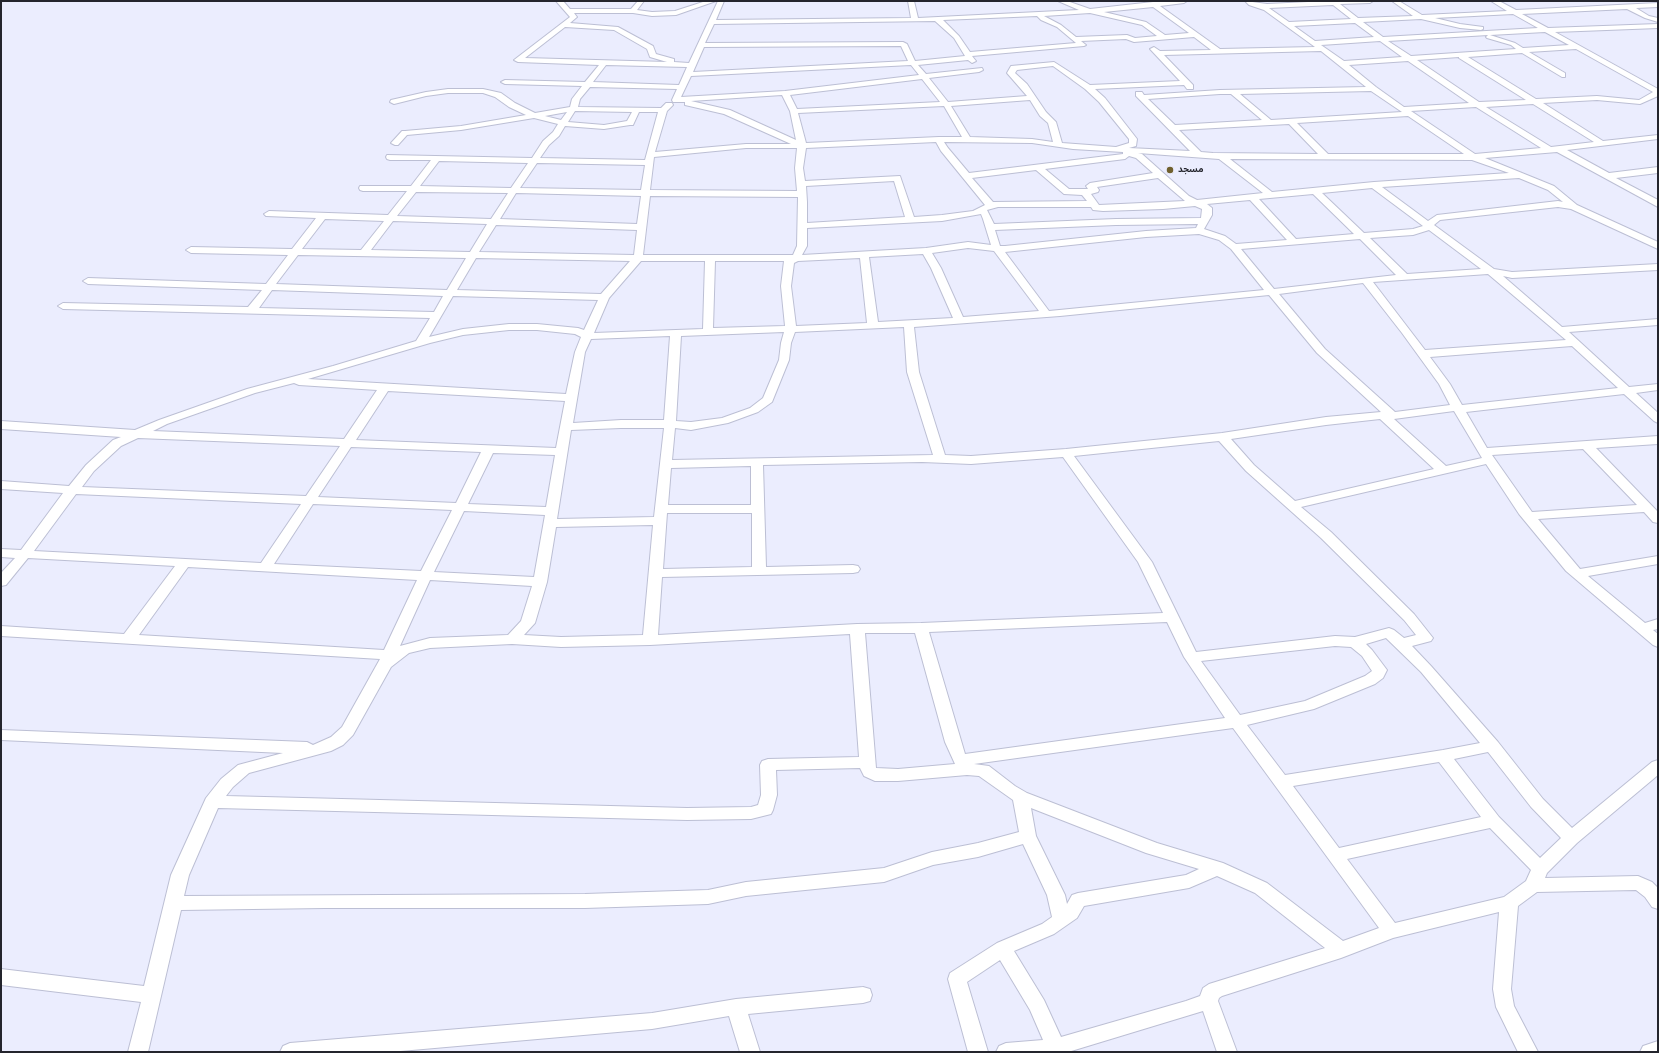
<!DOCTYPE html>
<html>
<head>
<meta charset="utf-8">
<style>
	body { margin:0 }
	#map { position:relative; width:1659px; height:1053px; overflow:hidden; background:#ebedfe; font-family:"Titillium Web",sans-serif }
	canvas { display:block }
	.frame { position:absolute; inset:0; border:2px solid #24252d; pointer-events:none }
</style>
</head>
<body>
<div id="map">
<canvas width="1659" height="1053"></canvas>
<div class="frame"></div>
</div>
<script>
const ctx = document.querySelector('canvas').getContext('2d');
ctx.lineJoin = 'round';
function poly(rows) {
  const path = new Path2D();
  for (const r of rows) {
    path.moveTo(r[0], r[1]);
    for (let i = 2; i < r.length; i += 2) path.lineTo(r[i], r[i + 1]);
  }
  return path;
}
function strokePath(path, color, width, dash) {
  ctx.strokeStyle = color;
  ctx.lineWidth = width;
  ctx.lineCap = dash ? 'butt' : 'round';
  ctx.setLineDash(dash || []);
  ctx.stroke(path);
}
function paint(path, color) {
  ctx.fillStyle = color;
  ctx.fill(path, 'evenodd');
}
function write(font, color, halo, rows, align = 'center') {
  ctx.font = font + ' "Titillium Web","Noto Sans Arabic",sans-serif';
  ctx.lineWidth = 4;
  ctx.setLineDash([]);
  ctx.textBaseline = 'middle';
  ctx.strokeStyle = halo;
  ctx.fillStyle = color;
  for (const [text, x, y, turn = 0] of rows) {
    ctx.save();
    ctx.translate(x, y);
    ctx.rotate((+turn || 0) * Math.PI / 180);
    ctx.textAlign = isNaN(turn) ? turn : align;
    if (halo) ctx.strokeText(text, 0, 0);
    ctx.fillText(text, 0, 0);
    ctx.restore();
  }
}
const street = poly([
	[556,1,563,1,570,9,631,9,638,1,644,1,637,10,652,12,675,11,706,1,716,1,676,15,652,16,633,13,574,13,577,17,570,23,618,27,653,46,656,54,674,59,674,62,689,63,718,1,724,1,716,20,911,18,908,1,914,1,918,18,1079,10,1058,1,1067,1,1090,9,1153,2,1187,1,1184,3,1160,6,1220,49,1315,47,1264,10,1249,5,1245,1,1267,4,1329,1,1373,1,1370,3,1340,4,1358,18,1413,16,1392,1,1399,1,1422,15,1507,11,1491,1,1499,1,1516,10,1658,3,1658,7,1636,8,1649,16,1658,18,1658,22,1645,18,1627,9,1522,14,1548,28,1658,24,1658,28,1555,32,1658,89,1658,96,1640,104,1597,100,1543,103,1603,141,1658,135,1658,139,1567,150,1609,173,1658,167,1658,173,1616,178,1658,200,1658,207,1557,152,1485,158,1554,186,1577,205,1658,242,1658,249,1571,209,1558,207,1440,220,1434,225,1494,269,1512,272,1658,264,1658,270,1512,278,1503,276,1562,327,1658,319,1658,325,1569,332,1629,387,1658,384,1658,390,1636,393,1658,413,1658,423,1654,421,1624,394,1466,412,1487,448,1658,436,1658,444,1596,448,1658,512,1658,523,1653,522,1644,512,1538,519,1580,569,1658,556,1658,564,1588,576,1645,623,1658,619,1658,629,1653,630,1658,634,1658,647,1653,645,1566,571,1519,514,1486,464,1301,507,1331,532,1414,614,1433,638,1431,641,1412,646,1431,666,1498,742,1543,799,1572,828,1652,762,1658,760,1658,775,1577,843,1547,873,1545,878,1638,876,1652,882,1658,888,1658,909,1652,907,1645,897,1636,890,1537,892,1518,906,1511,989,1514,1006,1538,1052,1518,1052,1496,1007,1493,989,1499,912,1393,938,1341,958,1222,996,1219,998,1218,1001,1237,1052,1217,1052,1203,1011,1068,1052,996,1052,999,1046,1006,1043,1043,1040,1030,1010,1000,960,967,982,988,1052,968,1052,948,979,950,973,997,943,1042,924,1052,917,1047,895,1023,844,978,857,933,865,884,882,746,896,708,904,585,908,325,908,181,910,148,1052,128,1052,141,1002,1,985,1,969,144,986,171,875,206,798,221,779,238,765,283,753,1,740,1,730,307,742,313,745,331,737,342,727,380,659,1,636,1,626,124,634,175,566,28,558,6,585,1,586,1,573,15,558,1,557,1,549,21,550,63,493,1,489,1,481,69,486,86,465,113,440,121,437,1,429,1,421,135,430,159,420,247,389,333,366,416,341,430,318,63,309,58,306,63,303,248,307,262,290,88,284,83,281,88,278,266,284,288,255,191,253,186,250,191,247,292,249,316,218,266,216,264,214,269,211,388,215,407,191,363,191,360,190,359,188,360,186,411,186,431,160,390,160,387,159,386,157,387,155,532,158,543,141,553,132,558,124,534,118,461,130,407,135,398,145,395,145,391,143,402,131,405,131,461,126,526,115,509,107,495,97,483,93,448,93,426,96,394,104,390,102,391,100,426,92,448,89,483,89,501,93,515,103,535,113,570,107,572,99,582,86,505,84,501,82,505,80,585,82,599,65,518,62,514,60,570,17,556,1],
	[1333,5,1351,19,1289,22,1269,8,1333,5],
	[1153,7,1189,33,1165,35,1146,22,1104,12,1153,7],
	[1090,13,1142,25,1157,36,1135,38,1127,35,1076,37,1061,25,1044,16,1090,13],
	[1513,14,1538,28,1383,37,1363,22,1421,19,1460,28,1481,30,1483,29,1483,27,1460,24,1435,18,1513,14],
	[1037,16,1041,20,1057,27,1076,43,970,52,959,36,943,20,1037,16],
	[935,21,954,38,965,56,915,61,907,44,903,42,705,43,714,24,935,21],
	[1355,23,1374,37,1315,41,1294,26,1355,23],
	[565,27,614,30,647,49,650,57,667,62,525,58,565,27],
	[1545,32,1569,45,1523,48,1515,43,1490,35,1545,32],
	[1488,35,1486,37,1487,38,1511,45,1516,49,1411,56,1388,41,1488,35],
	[1194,37,1211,50,1160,51,1154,47,1150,49,1180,81,1090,85,1054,62,1011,66,1007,73,1027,96,948,102,929,78,979,72,983,70,982,68,926,74,918,65,968,60,972,63,976,61,972,56,1084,46,1086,45,1081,41,1126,39,1134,42,1194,37],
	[1380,41,1402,57,1344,61,1321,45,1380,41],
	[901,46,908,61,693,72,704,47,901,46],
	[1576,49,1653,92,1639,100,1597,96,1536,99,1468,57,1522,53,1562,77,1565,77,1565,73,1529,52,1576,49],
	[1321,51,1366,87,1220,90,1144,95,1142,92,1136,92,1136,96,1190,151,1129,148,1136,146,1137,139,1105,98,1095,89,1184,85,1187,89,1193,89,1193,85,1164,55,1321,51],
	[1459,57,1459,58,1526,100,1479,102,1417,60,1459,57],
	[1408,61,1469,103,1404,107,1376,87,1349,65,1408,61],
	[606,65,687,67,679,85,593,82,606,65],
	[911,65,919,75,785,91,681,97,691,76,911,65],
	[1053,66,1085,89,1099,102,1129,139,1129,143,1116,147,1062,143,1056,122,1046,112,1027,84,1015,73,1017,70,1053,66],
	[922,79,940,102,797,109,790,95,922,79],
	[590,87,677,89,672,100,673,102,685,102,685,105,724,114,791,144,746,144,655,152,667,111,673,105,672,103,666,103,661,108,578,107,580,99,590,87],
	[1371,91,1402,112,1271,120,1240,94,1371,91],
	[1220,94,1231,94,1262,120,1175,125,1148,99,1220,94],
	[782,95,790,111,796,140,730,110,691,101,782,95],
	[1030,100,1040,116,1048,123,1053,142,1032,139,970,137,951,106,1030,100],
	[1533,104,1594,142,1551,147,1486,107,1533,104],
	[944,106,962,137,939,137,806,143,798,113,944,106],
	[1476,107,1541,148,1475,154,1411,111,1476,107],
	[575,111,632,112,627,121,604,125,568,122,575,111],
	[567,112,561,120,545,116,567,112],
	[639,112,658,112,645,160,540,158,549,145,559,136,565,126,604,129,630,125,633,125,639,112],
	[1408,116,1464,154,1328,154,1297,123,1408,116],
	[1289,124,1318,154,1213,153,1201,152,1179,130,1289,124],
	[936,142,941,151,985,205,973,211,942,215,914,217,900,176,805,181,803,168,806,148,936,142],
	[944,142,1032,143,1073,149,1123,152,1123,154,969,173,948,148,944,142],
	[746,148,797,148,795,168,797,191,650,190,654,157,746,148],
	[1138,153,1219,159,1263,193,1197,200,1189,196,1142,154,1138,153],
	[1129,156,1136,158,1153,173,1090,183,1086,186,1088,189,1069,189,1045,169,1125,159,1129,156],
	[1230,159,1472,160,1509,173,1374,182,1272,192,1230,159],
	[439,161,528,163,511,188,420,186,439,161],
	[537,163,645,165,641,190,520,188,537,163],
	[1036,170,1064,194,1082,195,1087,201,993,202,972,178,1036,170],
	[1158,178,1185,201,1099,205,1091,194,1098,192,1099,190,1097,187,1158,178],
	[1519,178,1548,190,1563,202,1558,201,1437,215,1428,221,1382,187,1519,178],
	[894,181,905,217,807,223,807,202,806,186,894,181],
	[1372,188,1423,226,1413,229,1364,233,1322,193,1372,188],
	[416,192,508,193,491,219,397,216,416,192],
	[516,193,641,196,637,224,500,219,516,193],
	[1313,194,1354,234,1296,239,1259,199,1313,194],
	[650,196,798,197,797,246,793,255,643,255,650,196],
	[1250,200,1287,240,1236,244,1225,236,1204,229,1212,215,1212,208,1207,204,1250,200],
	[1195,206,1202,209,1201,218,1116,219,994,224,987,210,998,207,1091,207,1093,210,1103,211,1163,209,1195,206],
	[981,214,983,219,991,245,968,242,926,248,802,255,807,246,807,228,942,221,981,214],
	[325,219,384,221,361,250,302,249,325,219],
	[393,221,487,224,470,252,371,250,393,221],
	[1198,224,1196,228,1146,231,1005,246,1000,246,995,230,1116,225,1198,224],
	[496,225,637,230,634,255,479,252,496,225],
	[1429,230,1481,269,1407,274,1370,238,1413,235,1429,230],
	[1199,234,1219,240,1231,249,1264,290,1049,311,1005,252,1146,237,1199,234],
	[1360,239,1396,275,1274,289,1241,249,1360,239],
	[968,248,994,251,1039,311,963,317,941,268,932,253,968,248],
	[923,254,931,268,953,318,878,322,869,257,923,254],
	[298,255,466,258,447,290,276,284,298,255],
	[476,258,630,261,601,294,457,290,476,258],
	[860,258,867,323,796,326,791,286,794,263,798,261,860,258],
	[641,261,705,261,703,329,594,333,609,298,641,261],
	[715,261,784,261,781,286,785,326,713,328,715,261],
	[1488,274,1566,340,1425,350,1373,282,1488,274],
	[1363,283,1402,333,1439,384,1450,405,1395,412,1325,349,1279,294,1363,283],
	[272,290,443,296,434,312,259,308,272,290],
	[1269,295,1317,353,1381,412,1326,417,1222,433,1066,449,971,456,945,455,919,372,914,327,1060,316,1269,295],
	[453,296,598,300,584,330,578,328,537,324,509,324,463,329,429,337,453,296],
	[904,327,907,372,933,455,672,460,675,428,691,430,728,423,758,412,772,402,789,360,791,343,795,332,904,327],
	[509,330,537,330,575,334,581,337,575,352,566,394,308,379,430,343,463,335,509,330],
	[784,332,781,343,779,360,763,398,750,408,722,418,691,422,676,421,681,336,784,332],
	[670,336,664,420,621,420,573,423,585,352,591,339,670,336],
	[1572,346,1618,388,1462,405,1450,384,1430,357,1572,346],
	[294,383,299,385,377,390,344,439,153,431,167,424,255,393,294,383],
	[388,391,565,401,556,448,356,440,388,391],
	[1454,411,1482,458,1446,466,1394,419,1454,411],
	[1380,419,1434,469,1295,501,1254,465,1231,439,1326,425,1380,419],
	[621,428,664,428,654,517,557,519,571,430,621,428],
	[138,438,340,446,306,496,82,487,94,471,121,446,138,438],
	[1219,441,1246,471,1321,538,1404,620,1416,635,1404,638,1394,630,1389,628,1355,637,1335,636,1196,652,1152,562,1074,456,1219,441],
	[351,447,481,452,456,503,318,497,351,447],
	[1583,449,1637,505,1532,512,1492,455,1583,449],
	[493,453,555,455,546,507,468,504,493,453],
	[1063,457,1138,562,1163,613,921,623,857,624,658,635,662,577,853,573,858,572,860,569,858,566,853,565,766,567,763,465,922,462,971,464,1063,457],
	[751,466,751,505,668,505,671,468,751,466],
	[76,494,301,504,261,563,34,551,76,494],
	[313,504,452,510,421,571,274,564,313,504],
	[464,511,545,515,534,577,434,572,464,511],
	[667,513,752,513,752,567,663,569,667,513],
	[653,525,643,635,561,637,524,635,535,623,547,582,556,527,653,525],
	[188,567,417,580,384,650,139,635,188,567],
	[430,580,532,586,521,621,508,635,430,638,400,646,430,580],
	[1167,622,1184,657,1225,718,965,754,929,632,1167,622],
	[865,633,915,633,945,742,955,764,898,769,876,768,865,633],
	[850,634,859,757,768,759,762,761,760,765,761,795,758,805,751,807,687,808,226,796,233,787,249,773,331,751,343,745,353,735,391,667,409,653,430,648,512,644,561,647,650,645,850,634],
	[1386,638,1421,672,1480,743,1443,750,1285,775,1247,725,1314,709,1375,684,1383,678,1387,670,1372,650,1366,644,1386,638],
	[1335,646,1351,647,1362,656,1372,671,1365,676,1305,701,1240,715,1201,661,1335,646],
	[1233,728,1379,928,1343,941,1267,883,1223,863,1157,843,1027,793,1015,786,989,766,974,764,1233,728],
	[1488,752,1531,807,1561,838,1540,858,1499,817,1454,759,1488,752],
	[1439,762,1481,817,1339,848,1293,786,1439,762],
	[860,768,864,776,875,781,898,781,967,775,979,776,1013,800,1019,832,978,843,932,852,884,868,746,882,708,890,585,894,184,896,189,875,218,808,687,820,751,819,771,814,773,810,777,795,776,770,860,768],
	[1031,808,1146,853,1199,869,1186,875,1078,893,1072,895,1067,904,1065,895,1036,836,1031,808],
	[1490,828,1531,870,1526,881,1504,897,1395,923,1347,859,1490,828],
	[1217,876,1255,893,1325,948,1209,984,1203,988,1200,996,1186,1001,1061,1037,1044,1000,1014,951,1054,934,1077,918,1084,906,1189,888,1217,876],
	[863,987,870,989,872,995,870,1001,863,1003,748,1014,760,1052,740,1052,729,1016,652,1029,389,1052,280,1052,283,1046,290,1043,652,1013,736,999,863,987],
	[1658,1041,1658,1052,1640,1052,1643,1046,1658,1041]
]);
strokePath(street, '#bcbfd4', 2);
paint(street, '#fff');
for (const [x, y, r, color] of [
	[1170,170,4,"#70602e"]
]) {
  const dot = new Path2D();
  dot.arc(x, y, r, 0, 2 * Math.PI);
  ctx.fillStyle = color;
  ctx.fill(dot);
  strokePath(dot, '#ebedfe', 1.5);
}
write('bold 9px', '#24252d', '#ebedfe', [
	["مسجد",1178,170]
], 'left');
</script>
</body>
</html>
